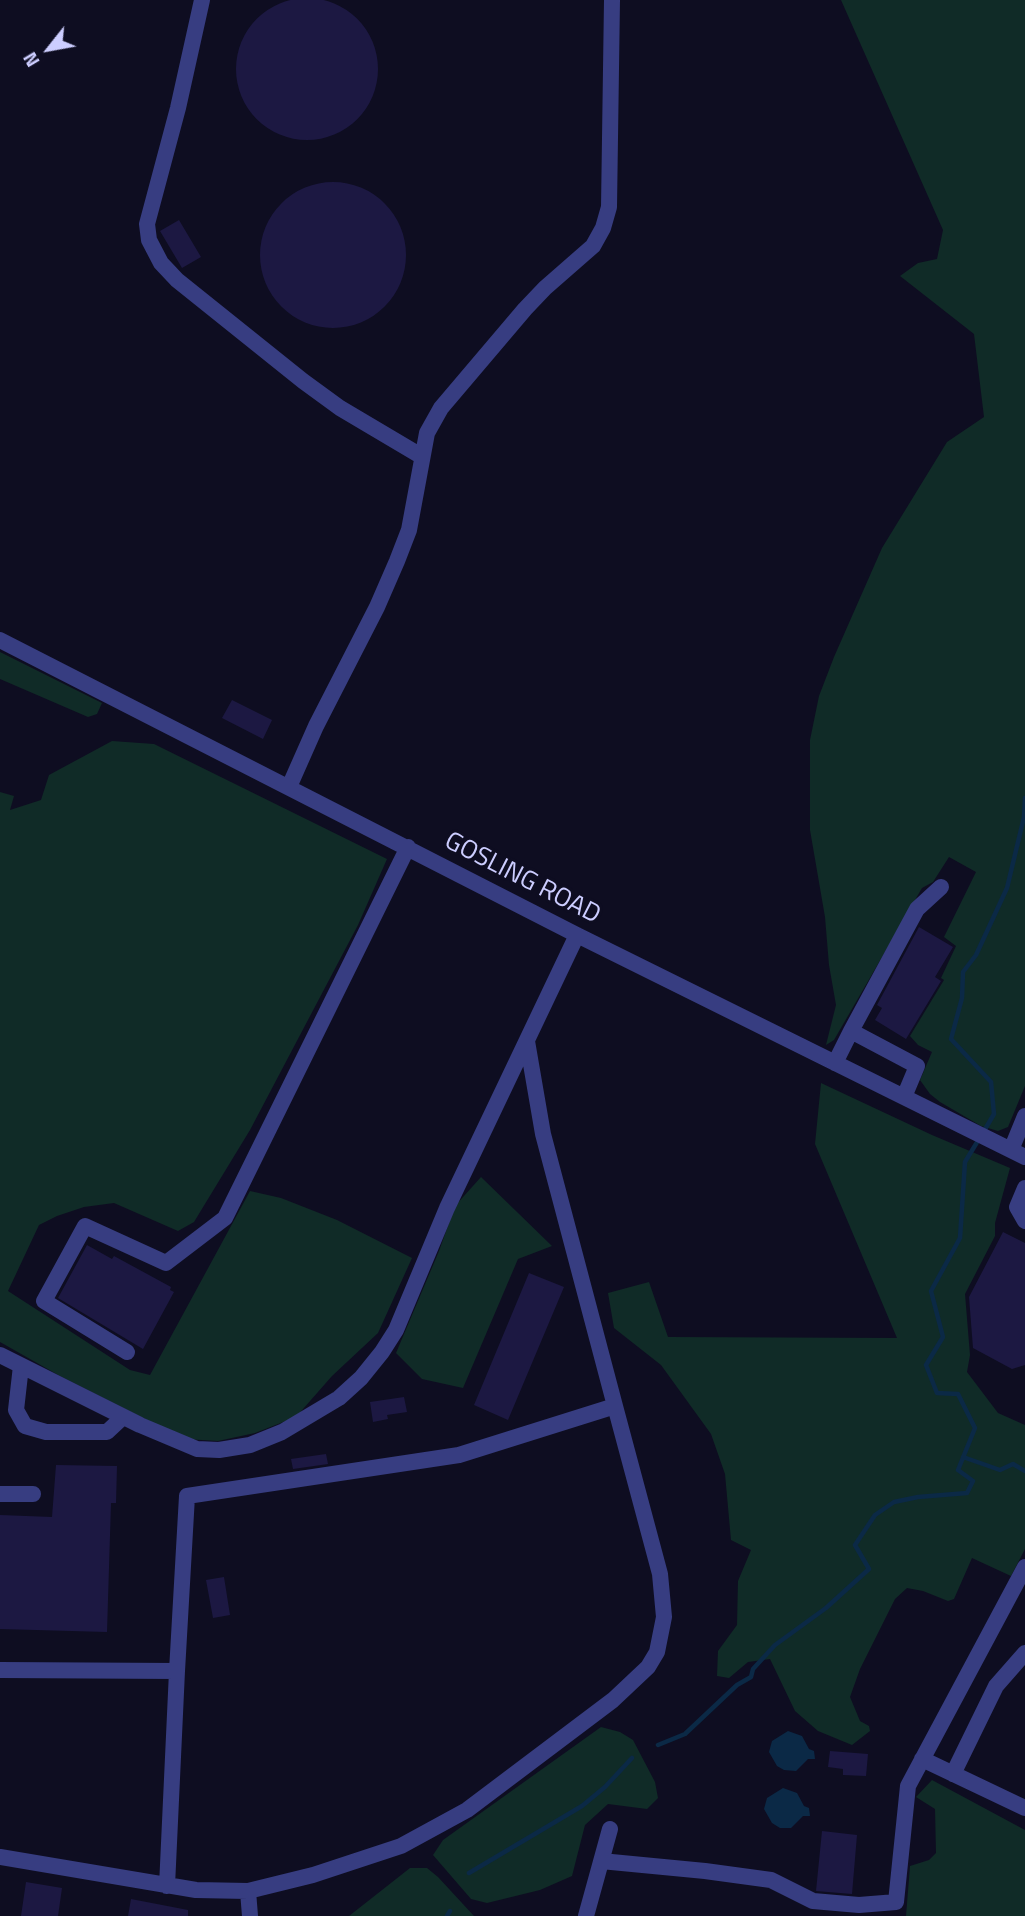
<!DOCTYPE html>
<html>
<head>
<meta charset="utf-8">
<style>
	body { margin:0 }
	#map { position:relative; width:1025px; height:1916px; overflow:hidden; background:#0e0d21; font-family:"Titillium Web",sans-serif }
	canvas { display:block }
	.north { position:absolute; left:14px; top:14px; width:70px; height:70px; -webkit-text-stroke:5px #0e0d21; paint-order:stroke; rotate:239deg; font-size:19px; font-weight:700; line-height:28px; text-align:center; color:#cccdff }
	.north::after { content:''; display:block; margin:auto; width:24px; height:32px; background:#cccdff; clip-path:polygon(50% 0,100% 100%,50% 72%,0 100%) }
</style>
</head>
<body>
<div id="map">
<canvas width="1025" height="1916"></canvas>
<div class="north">N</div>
</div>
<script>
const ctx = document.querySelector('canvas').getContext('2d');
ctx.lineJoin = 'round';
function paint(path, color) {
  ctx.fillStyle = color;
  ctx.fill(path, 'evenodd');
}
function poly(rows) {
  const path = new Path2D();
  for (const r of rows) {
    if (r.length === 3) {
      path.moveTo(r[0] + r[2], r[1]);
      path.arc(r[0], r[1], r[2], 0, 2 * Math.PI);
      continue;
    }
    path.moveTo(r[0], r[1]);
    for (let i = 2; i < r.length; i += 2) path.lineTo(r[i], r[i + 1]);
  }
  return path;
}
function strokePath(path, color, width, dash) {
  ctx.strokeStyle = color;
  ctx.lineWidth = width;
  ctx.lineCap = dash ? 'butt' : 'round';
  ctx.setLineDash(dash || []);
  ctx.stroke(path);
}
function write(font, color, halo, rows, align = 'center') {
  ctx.font = font + ' "Titillium Web",sans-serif';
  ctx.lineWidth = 6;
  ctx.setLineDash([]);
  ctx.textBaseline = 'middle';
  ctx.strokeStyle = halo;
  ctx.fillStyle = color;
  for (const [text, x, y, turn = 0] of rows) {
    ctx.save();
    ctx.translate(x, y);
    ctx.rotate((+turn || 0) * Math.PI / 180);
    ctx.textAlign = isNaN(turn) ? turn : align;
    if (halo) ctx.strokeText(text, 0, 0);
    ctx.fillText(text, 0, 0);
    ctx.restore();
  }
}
paint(poly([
	[841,0,1025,0,1025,1086,1008,1127,998,1131,981,1126,940,1102,930,1094,920,1080,932,1052,918,1045,910,1036,944,980,941,978,956,946,944,937,976,872,949,857,933,882,922,888,834,1040,826,1045,836,1005,829,965,825,917,810,830,810,740,819,696,834,657,882,548,947,442,984,417,974,334,900,276,918,263,937,259,943,230],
	[0,652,102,703,97,714,88,717,0,679],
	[112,741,154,744,387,859,358,925,250,1130,194,1222,178,1231,114,1203,84,1207,57,1216,39,1225,8,1291,130,1370,150,1375,250,1191,281,1198,337,1220,412,1258,378,1333,332,1376,296,1417,255,1433,218,1441,185,1439,60,1376,0,1342,0,792,14,796,10,810,41,800,49,775],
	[821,1083,932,1135,1010,1168,995,1223,995,1236,965,1294,970,1355,967,1372,998,1413,1025,1425,1025,1549,1011,1576,972,1558,954,1599,948,1601,923,1591,907,1588,895,1599,860,1669,850,1697,860,1721,869,1726,870,1731,852,1745,818,1731,795,1711,770,1659,748,1662,729,1678,717,1676,718,1651,737,1625,738,1581,751,1550,731,1540,725,1474,711,1434,661,1365,614,1328,608,1293,649,1282,668,1337,897,1338,815,1144],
	[481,1177,552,1246,518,1259,463,1388,422,1379,396,1353,439,1251,455,1206],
	[601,1727,620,1732,633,1740,655,1782,658,1798,647,1809,608,1804,585,1825,572,1876,540,1890,487,1903,471,1899,433,1855,443,1840],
	[932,1780,1025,1830,1025,1916,906,1916,910,1866,929,1860,936,1853,935,1809,916,1797],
	[410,1868,427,1868,438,1877,474,1916,349,1916]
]), '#102b27');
paint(poly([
	[788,1731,802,1736,809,1749,814,1751,815,1759,808,1759,796,1771,784,1770,777,1766,769,1752,772,1741],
	[783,1788,797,1793,804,1806,809,1808,810,1816,803,1816,791,1828,780,1828,772,1823,764,1809,767,1798]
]), '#0b2946');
strokePath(poly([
	[984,1131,994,1114,991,1082,951,1039,962,998,963,972,976,955,1007,888,1024,817,1025,798],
	[963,1457,1000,1470,1013,1464,1025,1471],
	[658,1745,685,1734,737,1685,751,1677,753,1669,775,1645,826,1608,869,1569,855,1545,875,1515,894,1502,918,1497,967,1493,973,1481,958,1470,975,1428,958,1394,937,1393,926,1365,943,1337,931,1291,960,1238,965,1162,979,1139],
	[469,1873,582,1806,605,1787,632,1758],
	[447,1916,450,1911]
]), '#0b2946', 4.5);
paint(poly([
	[307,69,71],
	[333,255,73],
	[179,220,201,257,182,268,160,231],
	[232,700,272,720,263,739,222,718],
	[919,927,953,947,935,977,941,981,906,1039,875,1020,882,1008,877,1005],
	[1003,1232,1025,1243,1025,1365,1012,1369,973,1348,969,1297],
	[87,1245,112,1259,114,1256,171,1287,170,1290,174,1292,143,1349,58,1298],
	[529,1273,564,1287,508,1420,474,1405],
	[404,1397,407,1412,387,1415,388,1419,373,1422,370,1402],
	[326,1454,328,1464,293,1469,291,1459],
	[56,1465,117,1466,116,1503,111,1503,107,1632,0,1629,0,1515,52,1517],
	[224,1577,230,1615,213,1618,206,1580],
	[830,1751,868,1754,866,1776,843,1775,843,1769,828,1767],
	[822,1831,857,1835,852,1894,816,1891],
	[26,1882,62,1888,58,1916,21,1916],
	[131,1899,188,1910,188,1916,128,1916]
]), '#1c1842');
strokePath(poly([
	[202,0,178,108,147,224,149,240,161,263,177,280,303,381,340,408,421,456],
	[0,640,577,935,1025,1157],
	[289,787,316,726,377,607,397,561,409,530,427,433,441,408,525,309,545,288,593,246,603,228,609,207,612,0],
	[851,1031,917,909,941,887],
	[835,1063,851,1031,917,1066,904,1097],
	[1011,1150,1025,1116],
	[1025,1188,1017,1207,1025,1221],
	[127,1352,44,1301,85,1226,166,1263,225,1218,408,847],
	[0,1355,140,1425,197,1449,219,1450,250,1445,282,1432,339,1398,361,1378,382,1352,396,1330,447,1208,577,935],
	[21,1366,16,1410,25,1426,46,1432,107,1432,123,1417],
	[0,1494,33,1494],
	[0,1670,177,1671,187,1496,459,1455,615,1406,543,1134,527,1041],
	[922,1759,1025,1808],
	[953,1774,996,1686,1025,1653],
	[0,1857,196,1890,248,1891,313,1875,401,1846,467,1810,613,1700,648,1667,657,1652,664,1617,660,1574,615,1406],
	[601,1861,705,1871,771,1880,813,1901,859,1905,896,1902,908,1786,1025,1567],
	[167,1886,177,1671],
	[248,1891,250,1916],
	[586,1916,610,1829]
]), '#373d81', 16);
write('26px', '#cccdff', '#0e0d21', [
	["GOSLING ROAD",522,879,27]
]);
</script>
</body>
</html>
